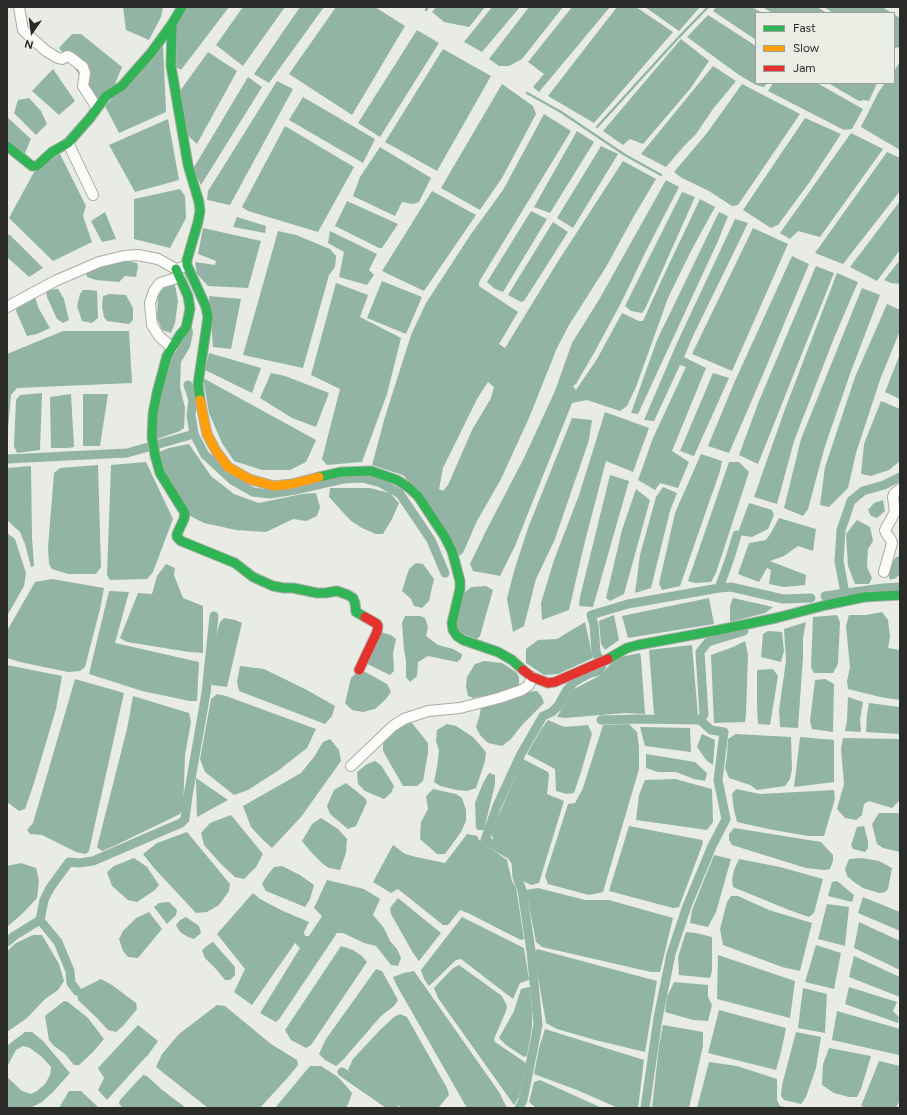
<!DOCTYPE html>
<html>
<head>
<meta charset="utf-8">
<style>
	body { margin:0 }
	#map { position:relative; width:907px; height:1115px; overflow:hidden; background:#e9ebe5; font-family:Figtree,sans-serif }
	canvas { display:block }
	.frame { position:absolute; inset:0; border:8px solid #2b2c29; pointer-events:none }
	.legend { position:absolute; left:755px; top:12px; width:140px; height:72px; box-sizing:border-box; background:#eaede3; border:1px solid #9ea099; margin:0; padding:5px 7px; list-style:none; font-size:12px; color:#2b2c29 }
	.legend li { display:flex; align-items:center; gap:8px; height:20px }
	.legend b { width:20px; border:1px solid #9ea099 }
	.north { position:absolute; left:12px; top:12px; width:40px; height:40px; -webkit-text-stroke:3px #eaede3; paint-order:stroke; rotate:194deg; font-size:11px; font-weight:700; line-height:16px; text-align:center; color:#2b2c29 }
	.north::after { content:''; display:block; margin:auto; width:14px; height:18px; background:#2b2c29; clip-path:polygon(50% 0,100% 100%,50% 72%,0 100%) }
</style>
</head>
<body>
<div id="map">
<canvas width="907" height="1115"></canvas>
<div class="frame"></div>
<ul class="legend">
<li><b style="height:5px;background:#30b455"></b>Fast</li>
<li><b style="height:5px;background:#ff9f0a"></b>Slow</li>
<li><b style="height:5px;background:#e5322d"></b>Jam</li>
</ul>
<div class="north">N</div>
</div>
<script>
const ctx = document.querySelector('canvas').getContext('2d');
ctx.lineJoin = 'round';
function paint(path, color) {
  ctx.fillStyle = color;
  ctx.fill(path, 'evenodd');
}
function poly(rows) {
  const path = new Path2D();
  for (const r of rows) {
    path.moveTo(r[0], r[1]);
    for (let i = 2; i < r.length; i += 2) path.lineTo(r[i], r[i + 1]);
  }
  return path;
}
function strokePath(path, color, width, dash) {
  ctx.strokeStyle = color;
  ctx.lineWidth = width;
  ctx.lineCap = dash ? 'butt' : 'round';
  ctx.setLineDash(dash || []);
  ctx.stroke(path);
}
paint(poly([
	[123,7,163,7,161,17,149,40,126,30],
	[185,7,229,7,181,70,176,67,177,22],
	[243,7,285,7,243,66,216,45],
	[300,7,324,7,269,83,254,74],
	[336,7,375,7,405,26,352,115,289,74],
	[436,7,485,7,469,27,444,22,432,12],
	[492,7,520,7,482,52,464,42],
	[529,7,563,7,522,59,509,66,499,66,489,59],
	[572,7,610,7,539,92,533,87,544,74,528,62],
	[617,7,636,7,673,32,594,123,548,96],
	[645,7,700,7,679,31],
	[716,7,752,7,762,13,756,13,756,40,713,11],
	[763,7,817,7,827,13,772,13],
	[824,7,882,7,892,13,833,13],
	[894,14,900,18,900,47,894,48],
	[708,15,756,46,756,83,767,83,764,87,756,85,739,75,687,37],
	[417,30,439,43,380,137,358,123],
	[72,34,81,34,122,67,115,84,98,99,59,48],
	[681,39,709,61,690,89,643,144,630,139,623,145,603,131],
	[163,46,166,112,119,133,105,106],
	[443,49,491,76,437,171,385,142],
	[208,52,237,71,197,144,185,133,180,91],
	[900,62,900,150,861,127,878,93,885,83,894,83,894,71],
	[713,66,736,81,713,109,696,134,684,146,666,167,641,154],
	[53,69,75,101,59,115,32,91],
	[248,77,262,87,201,185,193,169],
	[277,81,293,89,230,205,207,200,208,191],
	[773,83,817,83,863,109,852,129,844,130,768,91],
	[828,83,877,83,869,101,864,100,859,101],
	[502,84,533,106,536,114,502,178,480,210,441,188],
	[742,84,800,114,738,205,732,206,709,191,682,178,674,172,707,133],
	[303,97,375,139,363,163,289,120],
	[29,98,41,111,47,124,36,135,14,113,18,100],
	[544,114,571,131,479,282,479,286,518,312,499,344,505,348,557,263,623,161,656,179,634,216,606,267,569,325,557,348,529,418,501,479,477,521,463,553,457,557,421,495,403,475,372,465,385,417,411,335,426,303,471,234,503,190],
	[488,382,494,387,491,398,472,430,448,485,443,491,439,489,443,468,477,399],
	[7,117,31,139,22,160,7,149],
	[805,118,841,134,809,183,778,225,771,228,743,210],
	[168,119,179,180,135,192,109,145],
	[285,126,354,167,318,232,248,211,242,207],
	[577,131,594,142,550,213,534,207],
	[851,133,883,149,820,237,798,231,790,239,780,233],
	[601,146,618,154,573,228,557,218],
	[380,147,431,178,419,202,413,204,402,202,395,216,353,196,360,177],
	[58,150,86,206,83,216,92,242,53,261,9,218,40,161],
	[887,152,900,158,900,191,843,264,815,253],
	[666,180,679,187,646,251,621,303,594,353,576,384,573,386,576,390,597,359,622,313,639,321,643,321,663,277,700,199,715,207,691,251,668,298,636,387,627,406,620,411,587,400,572,403,515,546,500,576,473,571,470,564,487,529,524,458,555,391,572,343,600,298],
	[180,189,185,196,186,218,170,248,134,239,134,199],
	[432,191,476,215,424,291,382,271],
	[682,192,695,197,645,309,642,313,631,311,625,306],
	[347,201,398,224,382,248,379,248,335,226],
	[900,201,900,250,877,281,850,267],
	[531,211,547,219,503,292,495,289,487,282],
	[105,212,116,239,102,242,91,221],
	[719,212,728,216,718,241,638,414,631,413,657,340],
	[237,217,266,226,265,233,233,227],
	[735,219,748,223,693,336,684,357,706,368,672,451,689,462,678,488,660,483,655,490,638,480,653,438,686,367,680,365,654,421,644,420,677,343],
	[553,222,568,232,524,301,521,302,508,295],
	[203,228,261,241,248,288,208,286,197,274,195,262,215,265,216,261,198,254],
	[753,228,788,244,732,371,692,354],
	[278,231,296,235,330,249,336,256,335,267,329,275,303,368,243,355],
	[330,231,377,254,369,270,374,275,367,285,339,277,344,252,328,243],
	[9,234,43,268,29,277,7,257,7,237],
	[792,256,809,264,761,379,729,453,708,446,735,381],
	[125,260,137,263,138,266,136,277,125,276,119,282,96,280,87,277,86,272,95,266],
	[900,260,900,284,891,283,884,280],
	[816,266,834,273,758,464,739,455,759,401],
	[837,273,858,282,834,338,794,441,777,504,754,497,785,409],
	[382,281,422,297,406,334,367,318],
	[336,283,368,295,360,317,401,338,387,394,362,462,327,465,322,459,340,389,311,375],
	[175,285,178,301,175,323,171,333,162,330,157,318,158,296,163,287],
	[862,288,880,295,850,374,825,446,808,509,803,516,784,508,801,439],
	[58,289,64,299,69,320,63,323,57,319,47,297,46,290],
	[83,290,90,290,97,291,98,318,92,323,82,321,77,306,80,294],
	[110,294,126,295,133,308,133,320,129,324,107,321,104,317,102,307,103,296],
	[209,296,241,299,231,349,213,347],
	[35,297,39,309,50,328,37,334,27,336,16,311,18,304],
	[887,304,900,310,900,331,881,377,856,453,848,488,829,507,820,505,825,467,855,377],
	[189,311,193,333,190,347,181,362,180,387,185,408,184,428,180,431,154,440,150,417],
	[63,331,129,331,132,383,17,388,11,395,7,440,7,354],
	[209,353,261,368,252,393,205,370],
	[900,354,900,399,885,392],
	[271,373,285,376,329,393,316,427,292,418,260,398],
	[713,373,729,378,694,456,680,451],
	[203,378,316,440,306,462,290,470,262,470,234,461,222,443,209,413],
	[42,393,40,450,17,453,14,446,16,400,20,395],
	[71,394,74,447,68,448,51,448,50,397],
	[83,394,108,394,100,446,83,446],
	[881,401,900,409,900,461,889,470,871,476,861,474,864,444],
	[605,412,649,428,633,472,606,461,584,545,569,610,542,620,541,603,554,560,579,495],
	[572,418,592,420,589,440,555,539,536,579,524,626,513,632,507,599,514,571,528,528],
	[189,444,211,476,234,494,259,503,302,494,316,493,320,507,317,516,306,521,293,519,266,532,236,530,204,523,184,513,154,454,169,448],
	[701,454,722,461,720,471,680,586,662,590,659,584,675,513],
	[146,462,173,519,153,572,147,579,110,580,107,575,111,465],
	[729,462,739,462,749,472,716,573,711,582,695,583,688,581],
	[98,465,101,567,96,574,68,574,52,569,49,564,48,547,54,473,60,468],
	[31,466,32,537,34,566,31,567,25,544,20,532,7,520,7,468],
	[610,475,629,481,593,607,579,606,580,597],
	[663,487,677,493,670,511,651,588,635,593,640,555,656,497],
	[330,488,370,488,390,493,399,503,392,519,383,534,376,534,362,528,351,521,329,497],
	[636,489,650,500,624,594,610,601,606,598,622,530],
	[883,500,885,511,877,518,871,516,868,510,874,503],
	[749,503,772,510,774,515,768,529,752,537,737,535],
	[779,518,816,529,813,551,798,546,784,556,770,561,806,575,805,585,784,587,769,584,771,570,767,568,759,582,738,574,749,543,766,540,771,533],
	[857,520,870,527,873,541,868,549,867,567,872,578,869,584,855,584,848,566,846,534],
	[7,533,15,539,26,573,24,586,7,616],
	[900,556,900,574,896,578,890,580,888,573,890,565,896,557],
	[416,563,423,564,434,579,429,601,422,608,414,606,411,599,402,591,409,569],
	[166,564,175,568,174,575,183,598,203,606,203,653,189,652,127,642,120,638,138,593,152,594,157,576],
	[52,579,104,588,100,609,85,667,80,671,68,672,20,662,7,658,7,631,35,582],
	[486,586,493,590,480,636,477,639,460,633,455,623,461,596,471,587],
	[109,591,129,592,115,643,199,662,197,701,190,701,142,691,89,674],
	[709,598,714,624,628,638,622,616],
	[733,598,773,607,765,613,730,622,730,606],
	[882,612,888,620,890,637,888,648,900,650,900,700,880,697,848,689,847,681,850,667,846,626,849,615,866,615],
	[614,615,619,640,605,650,601,644,599,621],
	[837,615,840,622,838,664,833,673,814,673,811,667,813,617],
	[405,616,420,616,425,618,428,627,426,636,438,645,453,649,462,654,461,659,457,662,428,656,418,662,417,676,410,682,406,677,406,661,404,650,402,623],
	[224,618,235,620,242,623,227,687,212,685,211,680,216,636,220,622],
	[585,622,593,658,558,674,544,675,526,663,526,649,538,640,557,639],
	[806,622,803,638,803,657,798,728,780,727,779,710,786,661,784,629],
	[768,631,782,632,784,651,781,662,761,657,763,634],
	[380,632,391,635,396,639,393,653,394,671,390,675,361,661],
	[745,641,748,655,746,714,745,722,714,723,711,655,733,647],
	[692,645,698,716,662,718,654,714,649,650],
	[640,653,641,658,645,714,625,713,565,718,557,717,572,690,601,675,616,658],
	[484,661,502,663,516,672,519,677,519,685,511,689,494,694,473,698,468,696,466,687,467,677,475,664],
	[7,665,62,676,56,709,34,783,25,809,19,811,7,802],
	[240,666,264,669,307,690,335,706,332,716,325,724,239,691,237,682],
	[360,669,387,684,391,692,386,699,375,709,363,712,352,710,345,703,351,678],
	[773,669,778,676,770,725,758,724,757,706,757,670],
	[75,679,124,693,89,851,86,854,76,852,42,835,30,834,27,830,33,823],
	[825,679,834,684,833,732,812,729,810,721,815,680],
	[537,691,542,697,544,703,522,725,511,739,502,746,488,743,480,735,476,727,480,714,481,706,525,692],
	[217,694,226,696,316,729,307,748,279,770,248,790,234,795,205,772,200,759,211,699],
	[133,696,189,713,191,722,185,755,183,809,180,814,114,846,102,851,97,847,127,729],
	[848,697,863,702,860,720,861,730,860,732,845,731,847,720],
	[869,703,900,707,900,734,866,732,867,714],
	[548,720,564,727,588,725,592,734,581,772,574,793,567,794,556,791,555,769,527,754,542,728],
	[409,723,412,723,428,743,428,753,423,781,417,786,403,786,383,751,383,742,392,732],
	[447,724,456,726,473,737,486,752,485,761,476,788,467,791,457,790,440,786,434,782,437,767,439,750,436,741,437,730],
	[629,724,637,732,639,747,639,769,603,892,589,895,548,884,545,876,568,804,575,803,583,788,603,725],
	[640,727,690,728,691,752,645,746],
	[702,734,715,740,713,765,707,761,697,747],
	[736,734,791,737,792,769,790,779,785,786,757,790,750,785,729,778,725,768,727,756,728,739],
	[800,737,834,740,834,782,794,787],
	[843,738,900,739,900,800,892,808,869,801,864,804,862,815,856,820,845,818,837,809,844,784,841,749],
	[330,739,339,750,341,761,301,817,272,848,263,840,251,827,243,806,301,773,314,757,323,742],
	[646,754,695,762,707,773,705,781,694,779,676,772,658,772,646,768],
	[523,759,548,772,549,775,547,794,564,801,539,883,531,885,521,880,520,863,518,857,494,841,491,833],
	[375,761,381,765,394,786,391,793,384,799,365,791,358,784,357,772,367,764],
	[489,773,495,775,495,784,484,830,478,830,476,828,475,803,483,783],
	[196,778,228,800,197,817],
	[675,779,712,789,713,822,707,830,636,820,639,795,645,780],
	[346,783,365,798,367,802,356,826,348,829,330,814,327,806,334,790],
	[433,789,456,794,462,798,466,810,466,821,461,832,445,854,437,854,420,839,421,822,428,809,426,796],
	[736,789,760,794,834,790,835,799,824,836,808,836,768,829,737,822,734,810,732,794],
	[879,813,897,813,900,814,900,852,883,848,877,844,872,824],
	[231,815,263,854,256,867,244,879,235,877,220,863,204,845,201,833,210,823],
	[321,818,338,829,347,839,346,853,340,870,329,868,323,864,310,851,302,841,312,824],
	[629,826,702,840,703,843,679,907,673,908,609,891],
	[864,826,868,841,868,848,865,852,853,849,851,845,857,827],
	[734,828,821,842,833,855,833,861,830,869,825,870,806,868,732,845,729,840,729,834],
	[187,832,230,884,229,891,219,905,207,912,196,913,154,868,143,854,157,843],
	[467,834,477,836,479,840,507,860,512,881,516,887,524,939,521,940,503,931,470,914,460,910,448,925,443,925,398,889,391,893,373,882,393,845,405,854,416,857,445,863],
	[714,855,731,859,716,912,708,927,690,923,692,910],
	[134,858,147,867,159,885,155,890,137,902,128,900,112,886,107,872,114,866],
	[862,858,879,861,892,868,888,889,885,892,879,893,863,888,854,882,847,876,845,869,849,859],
	[739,859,780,867,823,879,814,913,809,917,789,910,733,887,732,880,734,870],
	[21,863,36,868,39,881,37,898,23,913,7,927,7,866],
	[282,866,300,875,314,885,310,899,305,907,266,891,262,884,266,877,274,867],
	[327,880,364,889,380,899,373,915,384,928,390,941,397,949,401,958,398,966,391,965,376,946,364,943,343,933,337,933,280,1018,276,1022,260,1013,300,948,295,943,252,1005,234,992,245,969,217,934,253,893,260,899,283,911,309,922,304,932,305,936,309,936,322,916,314,908],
	[837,881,854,895,852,902,828,896,832,882],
	[538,888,585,900,609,900,673,918,660,972,651,972,542,947,536,942,526,890],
	[731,896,738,896,769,910,812,923,800,971,782,967,723,945,720,929,727,902],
	[863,897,900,912,900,931,858,913],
	[398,898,441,933,419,961,413,953,391,914,390,908],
	[169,902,177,910,176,915,167,924,154,907,159,903],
	[827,904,849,907,845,946,818,939],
	[149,912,162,929,138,958,128,957,123,951,119,939,123,931,136,918],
	[186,917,199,926,201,933,194,939,188,937,180,932,176,925,180,920],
	[462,917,524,948,529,980,520,983,513,999,461,959,456,960,429,986,424,979,421,970],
	[859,922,900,941,900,970,854,948],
	[686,932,696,933,712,937,712,971,710,978,679,975,678,957],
	[33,935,42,935,59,964,64,981,58,990,45,999,27,1018,7,1032,7,951,16,943],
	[213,942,235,967,235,975,230,980,225,980,216,969,205,958,202,950,208,945],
	[816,945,841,953,834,989,805,982],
	[341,946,353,950,362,956,367,962,311,1045,306,1048,291,1040,285,1030],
	[537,949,657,981,645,1052,595,1040,557,1029,546,1023,534,953],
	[718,955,795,981,790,1018,717,999],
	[854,956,900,977,900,997,849,977],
	[459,965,502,996,507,1006,506,1011,494,1039,495,1042,526,1063,519,1097,514,1105,438,998,434,988,452,969],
	[376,969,382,971,398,1000,394,1006,381,1016,342,1061,336,1066,325,1060,319,1054,326,1039],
	[414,971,499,1092,507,1108,467,1108,397,986,393,977,404,973],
	[101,979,112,985,136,1003,137,1009,123,1026,116,1032,108,1030,97,1018,78,1000,77,991],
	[674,982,708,985,708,997,712,1005,708,1021,693,1020,665,1012,667,997],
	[530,987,532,1011,532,1027,527,1056,524,1057,506,1045,499,1038,514,1011,521,989],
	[849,987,897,1002,893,1011,899,1017,898,1023,845,1004],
	[803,988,827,994,825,1033,798,1028],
	[64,1001,68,1002,88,1018,104,1039,93,1052,79,1065,74,1065,65,1054,54,1046,49,1040,45,1016],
	[217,1005,225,1006,271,1044,297,1060,298,1065,290,1075,260,1108,208,1108,156,1067,162,1054,179,1034],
	[719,1010,786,1028,781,1052,776,1070,708,1053],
	[837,1011,900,1029,900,1048,899,1055,832,1040],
	[400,1014,407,1017,447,1088,449,1095,438,1108,402,1108,354,1076,348,1070,353,1059,380,1030,394,1017],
	[138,1025,158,1041,148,1055,142,1061,107,1100,98,1090,104,1078,98,1068],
	[663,1025,703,1032,703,1046,689,1108,652,1108,659,1046],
	[545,1029,644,1060,638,1108,618,1108,577,1090,534,1074,539,1048],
	[25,1032,32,1032,43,1041,70,1073,53,1092,42,1102,30,1108,7,1108,7,1077,22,1091,31,1094,37,1091,45,1084,50,1075,51,1067,42,1057,30,1048,23,1046,16,1050,7,1067,7,1048,8,1045],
	[796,1032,821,1037,816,1068,806,1097,801,1104,784,1100,781,1096,782,1085],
	[829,1048,871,1056,861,1089,857,1097,849,1097,834,1093,822,1085,823,1064],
	[879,1061,900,1066,900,1100,896,1108,869,1108,861,1106],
	[709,1062,737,1066,777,1079,777,1100,780,1106,791,1108,697,1108],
	[310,1066,321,1066,338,1077,348,1088,352,1093,349,1102,346,1108,275,1108],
	[143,1075,147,1076,161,1089,186,1108,123,1108,119,1104,120,1100],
	[540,1080,602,1108,536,1108,529,1102,534,1082],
	[69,1091,81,1091,97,1106,97,1108,59,1108]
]), '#92b4a5');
strokePath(poly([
	[426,10,428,7],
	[527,93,561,112,625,155,661,175],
	[597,127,678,38,708,7]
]), '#92b4a5', 2.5);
strokePath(poly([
	[188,385,193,400,191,415,194,434,205,455,232,480,253,492,270,494,295,490,343,479,362,478,381,483,400,494,431,540,445,573],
	[7,459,127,453,194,434],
	[719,588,730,558,737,535],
	[845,593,839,561,841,530,851,501,863,491,884,485,900,477],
	[825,596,883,588,900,587],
	[601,720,640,719,700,720,711,730,724,732,718,780,726,819,712,846,687,906,671,954,658,1018,645,1108],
	[700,720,704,715,700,652,708,642,744,631],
	[40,920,58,942,70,971,71,983,77,991],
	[7,942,14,936,40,920,44,900,50,888,69,862,79,863,93,861,181,823,185,819,188,796,206,693,214,616],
	[342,1072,394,1108],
	[519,1108,523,1100,538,1025,531,951,522,890,517,877,516,862,511,855,485,840,497,806,521,754,543,716,552,712,558,706,567,690,574,682,588,674,599,671,602,666,596,652,594,625,591,615,628,604,719,588,731,587,783,599,811,598]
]), '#92b4a5', 9);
const street = poly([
	[19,7,23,30,25,32,46,51,58,58,62,59,67,56,70,57,83,67,85,73,83,86,97,108],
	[68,143,93,195],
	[7,307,55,281,99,262,124,256,138,255,158,259,176,269,183,267],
	[172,348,159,336,152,325,150,303,154,291,160,283,180,277],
	[884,572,892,543,891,540,886,533,885,530,895,512,893,497,894,494,900,489],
	[351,766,393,726,404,719,428,711,460,708,499,698,522,690,529,685,532,677]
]);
const fast = poly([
	[182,7,172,24,171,66,188,165,199,202,200,211,198,222,187,260,187,265,206,307,208,317,198,384,200,400],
	[7,146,32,166,37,166,52,152,68,143,90,118,106,96,122,86,151,53,172,24],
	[176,269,188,296,190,309,186,328,180,335,167,356,157,393,153,414,152,437,155,455,160,473,185,513,184,519,177,534,177,537,181,541,235,563,253,577,273,586,284,588,293,588,317,593,325,593,337,591,348,595,353,598,355,603,356,612,365,617],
	[319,477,341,472,371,471,397,480,408,487,418,496,445,537,452,551,460,581,460,589,452,623,453,630,457,636,463,640,498,652,512,660,523,670],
	[608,659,627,648,638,645,719,630,776,618,826,605,864,597,900,595]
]);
const slow = poly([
	[200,400,207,434,216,451,228,467,249,479,274,486,292,484,319,477]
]);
const jam = poly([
	[359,670,377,632,378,626,377,624,365,617],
	[523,670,532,677,548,683,555,682,608,659]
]);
strokePath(street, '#aaaca7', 12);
strokePath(fast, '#aaaca7', 11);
strokePath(slow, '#aaaca7', 11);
strokePath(jam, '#aaaca7', 11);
strokePath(street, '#fcfcfb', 10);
strokePath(fast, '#30b455', 9);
strokePath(slow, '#ff9f0a', 9);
strokePath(jam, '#e5322d', 9);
</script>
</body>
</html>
